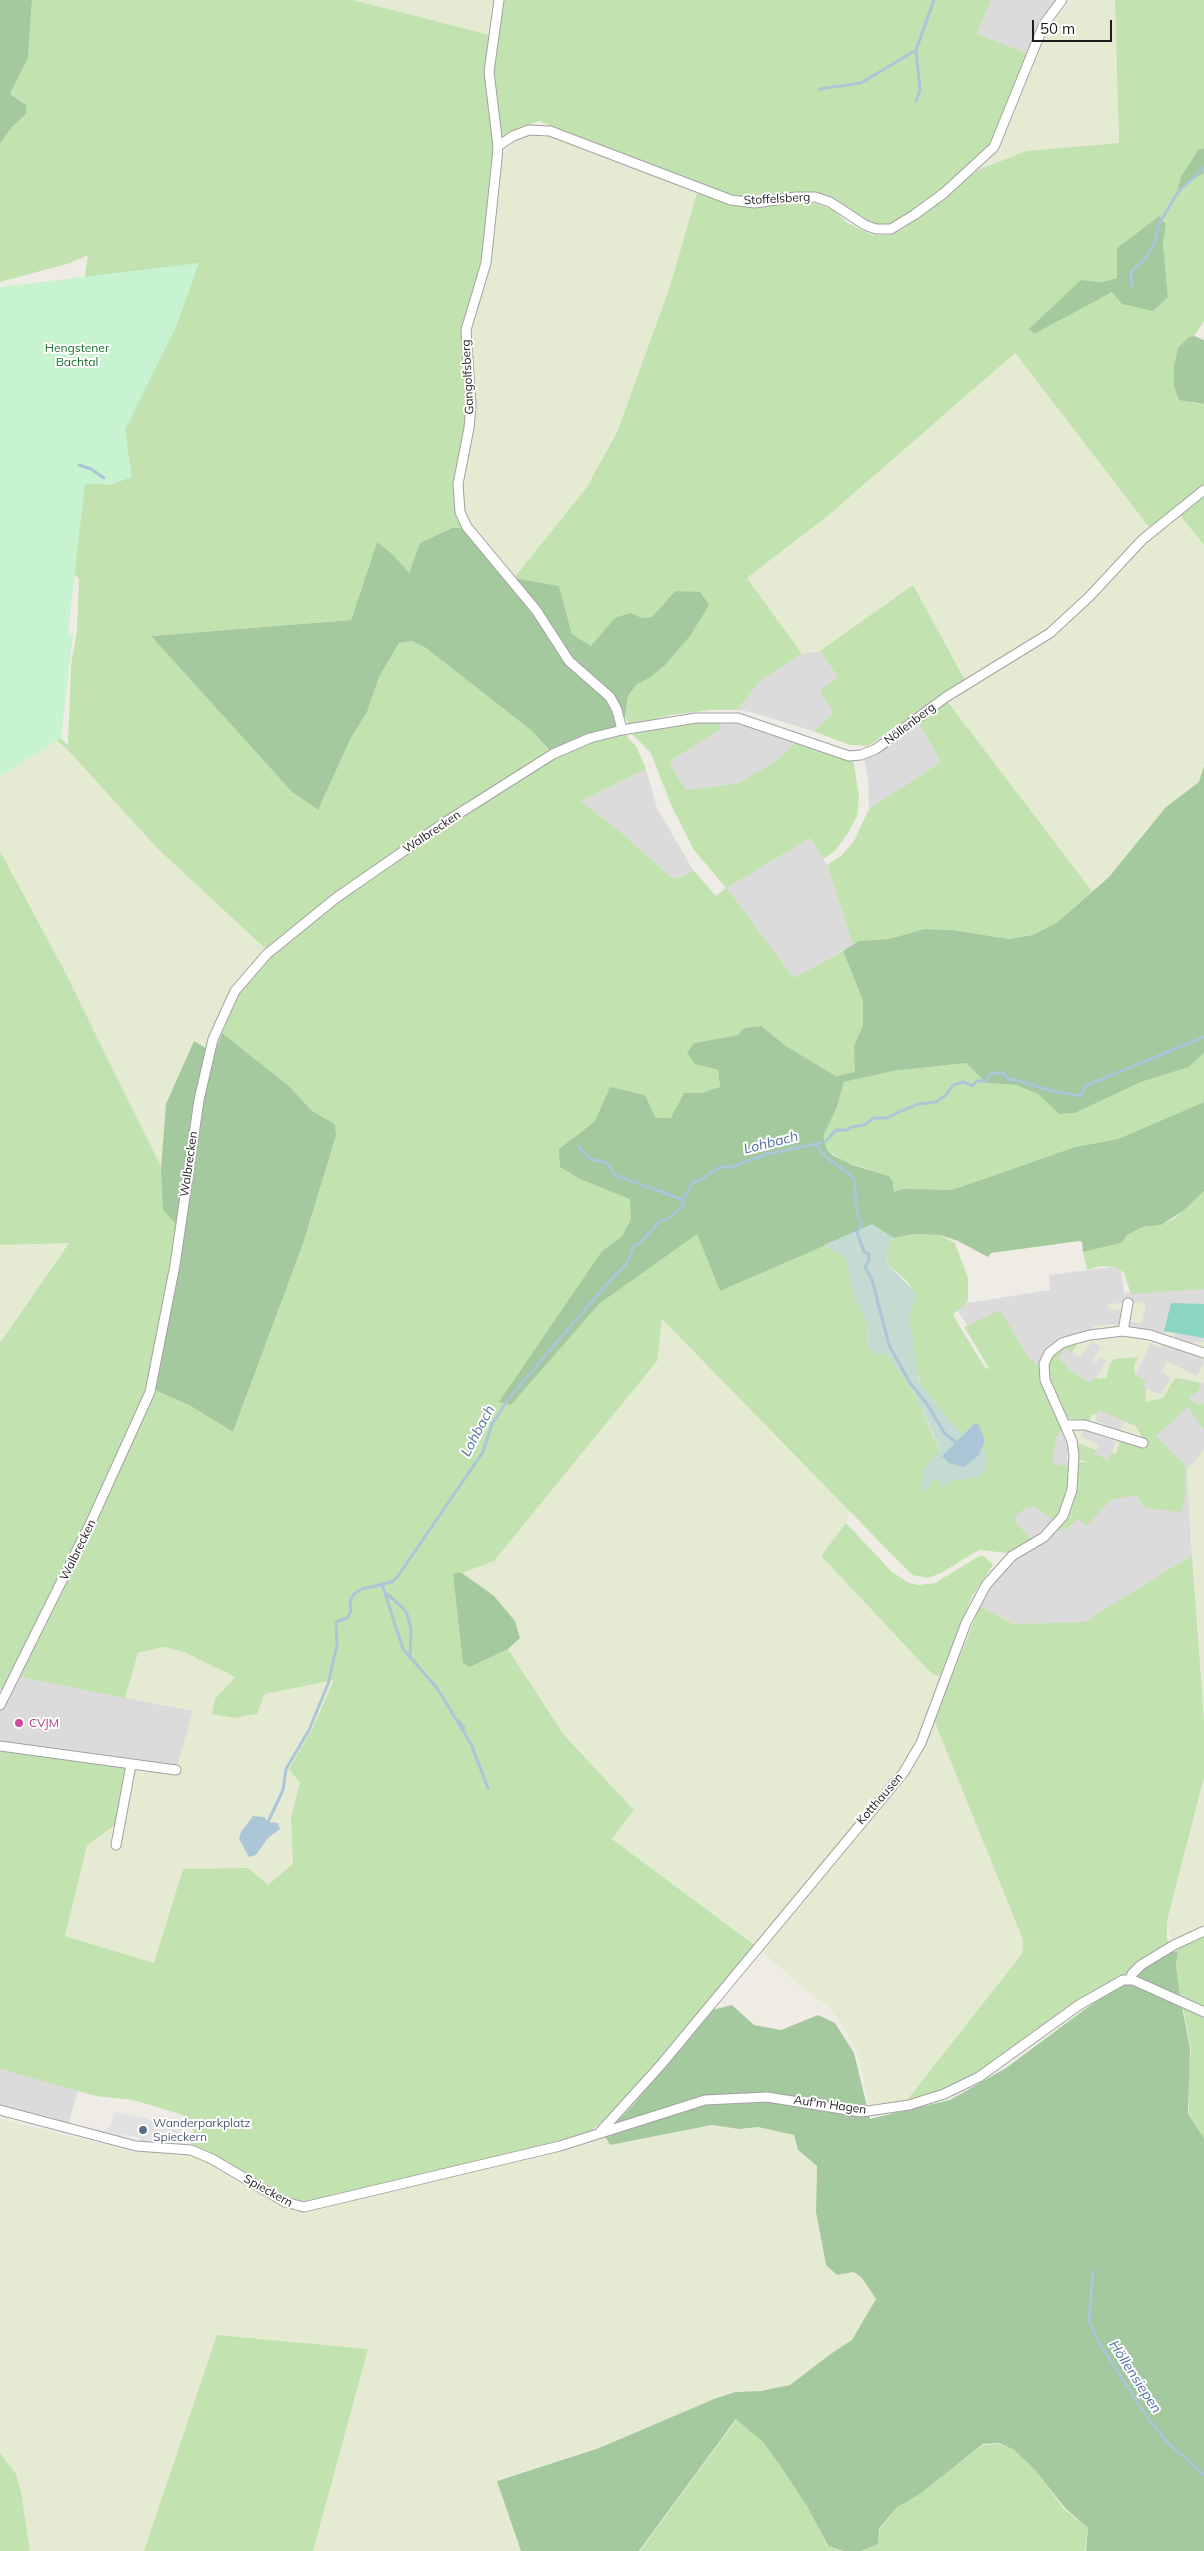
<!DOCTYPE html>
<html>
<head>
<meta charset="utf-8">
<style>
	body { margin:0 }
	#map { position:relative; width:1204px; height:2551px; overflow:hidden; background:#eeece5; font-family:Mulish,sans-serif }
	canvas { display:block }
	.scale { position:absolute; left:1032px; top:20px; width:80px; height:22px; box-sizing:border-box; border:2px solid #1e1e1e; border-top:0; padding-left:6px; font-size:15px; line-height:18px; white-space:nowrap; color:#1e1e1e; -webkit-text-stroke:4px #fff; paint-order:stroke }
</style>
</head>
<body>
<div id="map">
<canvas width="1204" height="2551"></canvas>
<div class="scale">50 m</div>
</div>
<script>
const ctx = document.querySelector('canvas').getContext('2d');
ctx.lineJoin = 'round';
function paint(path, color) {
  ctx.fillStyle = color;
  ctx.fill(path, 'evenodd');
}
function poly(rows) {
  const path = new Path2D();
  for (const r of rows) {
    path.moveTo(r[0], r[1]);
    for (let i = 2; i < r.length; i += 2) path.lineTo(r[i], r[i + 1]);
  }
  return path;
}
function strokePath(path, color, width, dash) {
  ctx.strokeStyle = color;
  ctx.lineWidth = width;
  ctx.lineCap = dash ? 'butt' : 'round';
  ctx.setLineDash(dash || []);
  ctx.stroke(path);
}
function write(font, color, halo, rows, align = 'center') {
  ctx.font = font + ' Mulish,sans-serif';
  ctx.lineWidth = 4;
  ctx.setLineDash([]);
  ctx.textBaseline = 'middle';
  ctx.strokeStyle = halo;
  ctx.fillStyle = color;
  for (const [text, x, y, turn = 0] of rows) {
    ctx.save();
    ctx.translate(x, y);
    ctx.rotate((+turn || 0) * Math.PI / 180);
    ctx.textAlign = isNaN(turn) ? turn : align;
    if (halo) ctx.strokeText(text, 0, 0);
    ctx.fillText(text, 0, 0);
    ctx.restore();
  }
}
paint(poly([
	[991,0,1058,0,1036,31,1029,54,977,34],
	[820,651,838,677,834,713,813,731,750,712,737,710,761,680,802,654],
	[744,716,800,738,777,760,739,783,686,790,669,762,722,728,714,717],
	[918,722,941,762,869,809,868,778,863,755],
	[646,769,657,808,693,870,683,876,673,879,618,830,581,801],
	[810,838,827,865,853,945,794,978,727,888],
	[1120,1266,1124,1293,1155,1288,1204,1289,1204,1450,1187,1471,1192,1555,1084,1622,1013,1624,980,1606,997,1577,1014,1560,1031,1549,932,1438,1019,1407,954,1305,1050,1290,1049,1275],
	[15,1676,194,1711,176,1770,0,1746,0,1705],
	[0,2069,78,2090,68,2125,0,2106]
]), '#dcdbdb');
paint(poly([
	[353,0,495,0,490,35],
	[1073,0,1115,0,1119,143,1026,151,978,170,996,152,1006,134,1044,39,1058,15],
	[534,133,551,134,697,193,670,286,618,430,587,487,514,578,469,526,461,489,470,332,494,213,502,156,512,142],
	[1015,353,1149,527,1052,626,965,680,913,585,820,651,802,654,747,578,830,514],
	[1179,514,1204,545,1204,766,1199,782,1166,807,1109,877,1092,891,947,701,1056,634,1091,601,1131,558],
	[33,722,66,748,157,848,269,952,233,1003,214,1053,194,1041,166,1104,161,1168,64,970,0,851,0,740],
	[69,1242,0,1343,0,1245],
	[1124,1298,1131,1298,1130,1306,1139,1301,1146,1305,1142,1323,1130,1322,1129,1330,1165,1334,1166,1332,1175,1333,1175,1338,1189,1343,1204,1342,1204,1360,1163,1341,1160,1348,1151,1343,1135,1375,1134,1365,1139,1358,1114,1359,1107,1373,1107,1378,1099,1379,1096,1377,1106,1361,1100,1357,1096,1363,1093,1361,1101,1347,1092,1342,1080,1357,1072,1352,1080,1340,1064,1345,1049,1359,1092,1414,1097,1415,1095,1420,1120,1431,1124,1422,1136,1426,1147,1446,1145,1449,1131,1441,1116,1454,1111,1453,1116,1442,1084,1429,1080,1436,1099,1445,1096,1450,1077,1443,1092,1463,1081,1462,1077,1464,1066,1461,1069,1445,1045,1355,1093,1331,1093,1326,1114,1324,1115,1328,1122,1317,1122,1311,1119,1309,1109,1311,1108,1304,1123,1303],
	[662,1318,850,1511,846,1523,821,1557,932,1674,940,1676,922,1734,902,1768,755,1945,612,1839,634,1810,564,1735,508,1649,520,1638,462,1573,494,1561,656,1361],
	[1167,1361,1197,1376,1204,1362,1204,1383,1176,1378,1163,1398,1145,1402,1146,1388,1160,1395,1171,1378,1162,1372],
	[1204,1450,1204,1717,1187,1471],
	[164,1647,184,1652,235,1677,215,1699,212,1713,233,1718,257,1714,265,1694,334,1680,312,1729,289,1769,301,1783,291,1818,293,1864,268,1885,183,1869,154,1963,65,1936,87,1844,115,1825,131,1765,176,1770,193,1711,125,1698,138,1653],
	[275,1833,268,1838,265,1844,249,1856,243,1843],
	[934,1720,1023,1940,1022,1954,903,2105,871,2111,857,2052,842,2024,828,2006,802,1988,759,1948,897,1784],
	[1204,1780,1204,1929,1172,1943,1167,1923],
	[0,2119,130,2151,196,2155,294,2211,303,2211,320,2209,603,2135,610,2145,712,2126,740,2129,759,2127,793,2135,798,2151,817,2166,815,2212,826,2265,838,2275,854,2273,862,2278,876,2299,851,2341,831,2353,791,2385,761,2391,735,2391,598,2447,497,2480,521,2551,313,2551,368,2349,159,2511,144,2551,30,2551,21,2492,16,2474,0,2453]
]), '#e5ebd2');
paint(poly([
	[32,0,353,0,490,35,495,0,991,0,977,34,1029,54,988,152,914,213,887,227,870,224,825,197,739,199,635,161,539,121,503,135,494,213,470,332,470,374,461,489,469,526,452,528,420,543,409,573,377,542,351,620,151,636,292,792,318,810,351,738,366,713,379,677,399,643,412,641,426,648,532,731,554,756,582,743,622,731,636,746,646,769,581,801,618,830,673,879,683,876,693,870,716,896,726,888,694,850,671,805,651,753,632,734,714,717,722,728,669,762,686,790,739,783,777,760,800,738,853,758,859,798,857,816,848,833,835,851,823,859,810,838,727,888,794,978,843,951,863,1001,863,1025,854,1046,856,1072,836,1076,786,1046,761,1026,744,1028,738,1035,694,1043,695,1064,718,1070,720,1088,702,1093,684,1093,672,1118,656,1118,645,1095,610,1088,595,1121,570,1140,605,1187,631,1199,631,1219,622,1236,602,1251,511,1405,599,1304,697,1233,720,1291,824,1245,846,1258,851,1288,867,1322,868,1347,887,1354,916,1396,942,1456,975,1423,962,1435,921,1385,914,1361,909,1315,916,1296,907,1281,887,1264,889,1242,894,1238,915,1234,940,1235,955,1243,968,1278,968,1301,953,1314,960,1327,986,1369,989,1368,964,1327,1000,1310,1027,1355,1041,1369,1064,1431,1057,1433,1059,1435,1056,1437,1052,1464,1069,1466,1068,1493,1062,1509,1053,1520,1035,1507,1027,1507,1016,1515,1016,1523,1031,1539,1027,1542,1008,1553,979,1550,941,1573,928,1578,912,1575,662,1319,657,1361,494,1561,462,1573,453,1573,470,1667,508,1649,564,1735,634,1810,612,1839,757,1947,709,1999,626,2102,591,2131,536,2148,304,2203,293,2201,191,2148,194,2133,188,2118,180,2114,133,2100,96,2096,0,2069,0,1746,131,1765,123,1814,115,1825,87,1845,65,1936,154,1963,183,1869,248,1868,268,1885,293,1864,291,1818,300,1783,289,1769,312,1729,334,1680,265,1694,257,1714,234,1718,212,1714,215,1699,235,1677,184,1652,164,1647,138,1653,125,1698,15,1676,3,1690,0,1689,0,1343,69,1243,0,1245,0,851,64,970,161,1167,162,1163,182,1230,174,1297,151,1388,189,1405,233,1432,304,1241,336,1137,335,1124,312,1111,289,1086,222,1033,241,987,269,952,157,848,66,748,34,722,38,717,68,745,71,666,77,630,79,579,45,547,88,255,70,263,0,282,0,144,11,128,26,114,26,105,10,94,28,58],
	[1115,0,1204,0,1204,148,1198,150,1182,175,1178,189,1204,173,1204,321,1194,336,1189,337,1192,403,1204,404,1204,485,1149,527,1015,353,830,514,747,578,802,654,761,680,737,710,711,710,671,715,630,726,625,717,628,696,636,685,649,678,700,593,675,591,652,617,642,618,630,614,591,646,572,634,559,586,514,578,587,487,618,430,670,286,697,193,724,203,757,207,810,202,834,210,845,221,859,229,872,235,887,235,902,230,978,170,1026,151,1119,143],
	[1159,216,1166,224,1163,244,1168,297,1113,292,1074,311,1081,280,1102,282,1117,278,1117,248],
	[1204,495,1204,545,1179,514],
	[913,585,965,680,868,746,850,745,813,731,834,713,820,691,838,677,820,651],
	[947,701,1092,891,1056,923,1031,935,1009,939,953,930,924,929,889,939,859,941,853,945,827,865,841,856,854,841,869,809,941,762,918,722],
	[1204,1053,1204,1102,1118,1139,1075,1147,980,1180,958,1190,894,1192,894,1185,889,1176,843,1161,827,1150,823,1140,823,1133,837,1107,844,1082,893,1071,966,1063,986,1083,1016,1085,1038,1094,1059,1114,1075,1113,1141,1082,1189,1067],
	[1204,1191,1204,1289,1131,1294,1124,1273,1116,1267,1100,1266,1087,1270,1083,1252,1122,1243,1127,1235,1143,1227,1161,1225,1175,1218],
	[1081,1339,1072,1352,1065,1348,1058,1359,1066,1364,1068,1369,1090,1383,1096,1377,1099,1379,1107,1378,1109,1365,1114,1359,1138,1357,1134,1365,1135,1375,1146,1380,1143,1387,1146,1388,1145,1402,1163,1398,1175,1378,1201,1383,1197,1393,1189,1396,1191,1401,1200,1405,1204,1403,1204,1430,1188,1407,1156,1436,1185,1465,1185,1496,1181,1512,1144,1508,1137,1495,1112,1499,1086,1526,1078,1518,1068,1528,1054,1532,1077,1464,1081,1462,1092,1463,1077,1459,1077,1443,1096,1450,1095,1454,1108,1460,1111,1453,1116,1454,1120,1440,1131,1441,1145,1449,1147,1446,1136,1426,1099,1410,1097,1415,1092,1414,1089,1422,1064,1417,1047,1375,1049,1359,1059,1348],
	[846,1523,892,1572,909,1583,919,1585,935,1583,979,1556,984,1556,993,1565,972,1596,940,1676,932,1674,821,1556],
	[1192,1555,1204,1719,1204,1778,1167,1921,1167,1939,1171,1945,978,2077,903,2105,1022,1954,1023,1940,934,1720,980,1606,1013,1624,1084,1622],
	[1204,1934,1204,2008,1180,1996,1176,1966,1178,1951,1174,1947],
	[1183,2007,1204,2018,1204,2138,1189,2113,1188,2075,1191,2049],
	[217,2335,368,2349,313,2551,144,2551],
	[737,2419,763,2442,781,2467,807,2505,827,2546,841,2551,640,2551],
	[999,2444,1014,2450,1034,2469,1064,2509,1088,2528,1085,2551,861,2551,877,2543,879,2531,896,2508,921,2492,983,2445],
	[0,2453,16,2474,21,2492,30,2551,0,2551]
]), '#c2e3b0');
paint(poly([
	[0,0,32,0,28,58,10,94,26,105,26,114,11,128,0,144],
	[1204,148,1204,173,1177,190,1182,175,1198,150],
	[1159,216,1166,224,1163,244,1168,297,1153,311,1122,304,1112,292,1034,334,1029,329,1081,280,1102,282,1117,278,1117,248],
	[1194,336,1204,340,1204,404,1179,400,1174,386,1174,367,1178,348,1189,337],
	[467,527,514,578,559,586,572,634,591,646,615,618,630,613,642,618,652,617,675,591,700,592,709,605,690,636,665,665,649,678,636,685,628,696,625,717,620,719,622,730,553,754,532,731,426,648,412,641,399,643,379,677,367,712,351,738,318,810,292,792,151,636,351,620,377,542,393,555,409,573,420,543,452,528],
	[1204,766,1204,1053,1189,1067,1141,1082,1075,1113,1059,1114,1038,1094,1016,1085,986,1083,966,1063,893,1071,844,1082,837,1107,823,1136,827,1150,834,1156,853,1165,889,1176,893,1182,894,1192,903,1189,952,1190,1075,1147,1118,1139,1204,1102,1204,1191,1183,1211,1161,1225,1143,1227,1127,1235,1122,1243,1083,1252,1082,1242,1079,1241,991,1253,988,1257,958,1241,940,1235,915,1234,894,1238,872,1225,720,1291,697,1234,599,1304,511,1405,499,1402,602,1251,622,1236,631,1219,630,1199,580,1179,560,1167,559,1149,595,1121,610,1087,645,1095,656,1118,671,1118,684,1093,702,1093,720,1087,718,1070,695,1064,687,1053,694,1043,738,1035,744,1028,761,1026,786,1046,836,1076,855,1072,854,1046,863,1025,863,1001,843,951,859,941,889,939,924,929,953,930,1009,939,1032,935,1056,923,1109,877,1166,807,1199,782],
	[222,1033,289,1086,312,1111,335,1124,336,1136,304,1241,233,1432,189,1405,150,1388,174,1297,182,1230,163,1210,161,1168,166,1104,194,1041,214,1053],
	[453,1573,462,1573,494,1596,515,1621,520,1638,508,1649,470,1667,463,1663],
	[1178,1951,1176,1966,1180,1996,1190,2048,1188,2113,1204,2138,1204,2551,1086,2551,1088,2528,1065,2508,1034,2469,1014,2450,999,2443,983,2444,921,2493,896,2508,879,2529,878,2544,861,2551,843,2551,828,2546,807,2506,781,2467,763,2442,736,2419,639,2551,521,2551,497,2481,599,2448,714,2399,735,2392,761,2391,790,2385,832,2353,852,2340,876,2299,862,2278,854,2272,837,2275,826,2265,816,2212,817,2166,798,2150,794,2135,758,2127,739,2129,712,2125,610,2145,604,2135,632,2106,712,2010,732,2005,754,2025,781,2030,818,2015,835,2023,854,2053,870,2119,950,2100,1006,2068,1088,2007,1167,1953]
]), '#a5c99e');
paint(poly([
	[872,1224,894,1238,889,1242,887,1264,914,1291,916,1297,909,1315,918,1378,921,1385,962,1435,942,1456,950,1463,964,1467,983,1449,986,1453,988,1462,984,1472,978,1477,950,1481,942,1487,939,1481,932,1480,929,1489,925,1491,921,1489,924,1468,940,1451,937,1442,916,1396,887,1354,877,1355,868,1347,867,1322,851,1288,846,1258,824,1245]
]), '#c4dad3');
paint(poly([
	[199,263,176,327,125,430,132,477,110,485,85,483,68,633,73,634,61,738,0,776,0,287]
]), '#c7f3d1');
paint(poly([
	[1171,1303,1204,1304,1204,1338,1164,1331]
]), '#8bd5c3');
paint(poly([
	[115,2112,182,2126,179,2147,139,2143,140,2138,123,2134,121,2139,101,2134,111,2124]
]), '#e2e2e2');
paint(poly([
	[975,1423,978,1424,985,1440,979,1455,964,1467,949,1463,942,1456],
	[253,1816,264,1817,268,1822,278,1823,280,1829,268,1838,256,1855,249,1857,239,1839,241,1832]
]), '#aac6d7');
strokePath(poly([
	[916,50,920,90,916,101],
	[820,89,861,83,916,50,934,0],
	[1132,286,1131,272,1142,262,1155,243,1159,224,1178,192,1204,168],
	[79,465,91,469,104,478],
	[826,1141,836,1130,847,1130,851,1127,864,1125,874,1118,886,1118,918,1104,936,1102,946,1095,953,1085,964,1082,972,1086,977,1081,987,1081,989,1075,996,1073,1003,1073,1009,1080,1017,1080,1048,1090,1081,1096,1085,1086,1204,1037],
	[815,1144,826,1157,854,1178,857,1214,862,1224,857,1232,864,1252,869,1254,869,1261,865,1267,872,1280,889,1345,910,1383,927,1404,945,1434,956,1442],
	[578,1146,590,1159,607,1163,615,1175,683,1200],
	[382,1584,403,1649,437,1688,471,1744,488,1788],
	[387,1594,403,1608,407,1614,411,1629,410,1658],
	[458,1720,464,1728],
	[268,1822,283,1790,286,1769,309,1730,328,1684,337,1645,336,1622,347,1618,351,1612,350,1601,354,1594,362,1589,392,1582,398,1576,483,1452,492,1424,509,1398,615,1275,626,1265,634,1246,640,1243,660,1221,666,1220,684,1205,683,1200,693,1182,699,1181,720,1167,732,1167,767,1154,821,1143],
	[1093,2271,1089,2320,1098,2341,1147,2417,1167,2442,1204,2475]
]), '#aac6d7', 3);
const street = poly([
	[499,0,489,72,498,146,497,159,486,263,466,330,471,406,469,428,458,484,460,512,467,527,536,610,569,661,610,697,617,710,622,730],
	[498,146,513,136,529,130,550,131,731,200,755,203,796,197,815,197,830,202,865,225,876,229,891,229,914,215,944,193,994,147,1044,24,1062,0],
	[1123,1331,1128,1303],
	[1066,1425,1085,1425,1143,1443],
	[0,1705,91,1522,150,1392,175,1265,199,1100,213,1039,235,991,267,954,336,898,444,823,553,754,590,738,622,730,696,718,738,718,849,756,861,755,876,749,946,697,1050,633,1090,596,1142,540,1204,490],
	[0,1746,176,1770],
	[116,1845,131,1765],
	[1130,1979,1132,1974,1141,1965,1174,1945,1204,1931],
	[0,2110,136,2146,191,2150,212,2159,285,2202,304,2207,560,2146,705,2100,767,2097,861,2112,909,2105,944,2094,979,2077,1079,2005,1123,1980,1133,1980,1204,2012],
	[601,2131,659,2067,904,1772,921,1743,966,1623,986,1585,1012,1556,1044,1537,1063,1516,1072,1490,1074,1456,1072,1441,1045,1380,1044,1364,1049,1353,1062,1343,1075,1339,1090,1335,1123,1331,1150,1335,1204,1353]
]);
strokePath(street, '#a2a2a2', 11);
strokePath(street, '#fff', 9);
for (const [x, y, r, color] of [
	[19,1723,5,"#d1479c"],
	[143,2130,5,"#5c6f8a"]
]) {
  const dot = new Path2D();
  dot.arc(x, y, r, 0, 2 * Math.PI);
  ctx.fillStyle = color;
  ctx.fill(dot);
  strokePath(dot, '#fff', 2);
}
write('12px', '#1e1e1e', '#fff', [
	["Stoffelsberg",777,199,-3],
	["Gangolfsberg",468,377,-93],
	["Nöllenberg",910,724,-37],
	["Walbrecken",432,832,-34],
	["Walbrecken",189,1164,-82],
	["Walbrecken",78,1550,-64],
	["Kotthausen",880,1799,-49],
	["Auf'm Hagen",830,2105,8],
	["Spieckern",268,2191,29]
]);
write('12px', '#17712c', '#fff', [
	["Hengstener",77,348],
	["Bachtal",77,362]
]);
write('12px', '#b23c85', '#fff', [
	["CVJM",29,1723]
], 'left');
write('12px', '#4e5e75', '#fff', [
	["Wanderparkplatz",153,2123],
	["Spieckern",153,2137]
], 'left');
write('italic 14px', '#5571a4', '#fff', [
	["Lohbach",771,1143,-14],
	["Lohbach",478,1431,-62],
	["Höllensiepen",1135,2377,57]
]);
</script>
</body>
</html>
